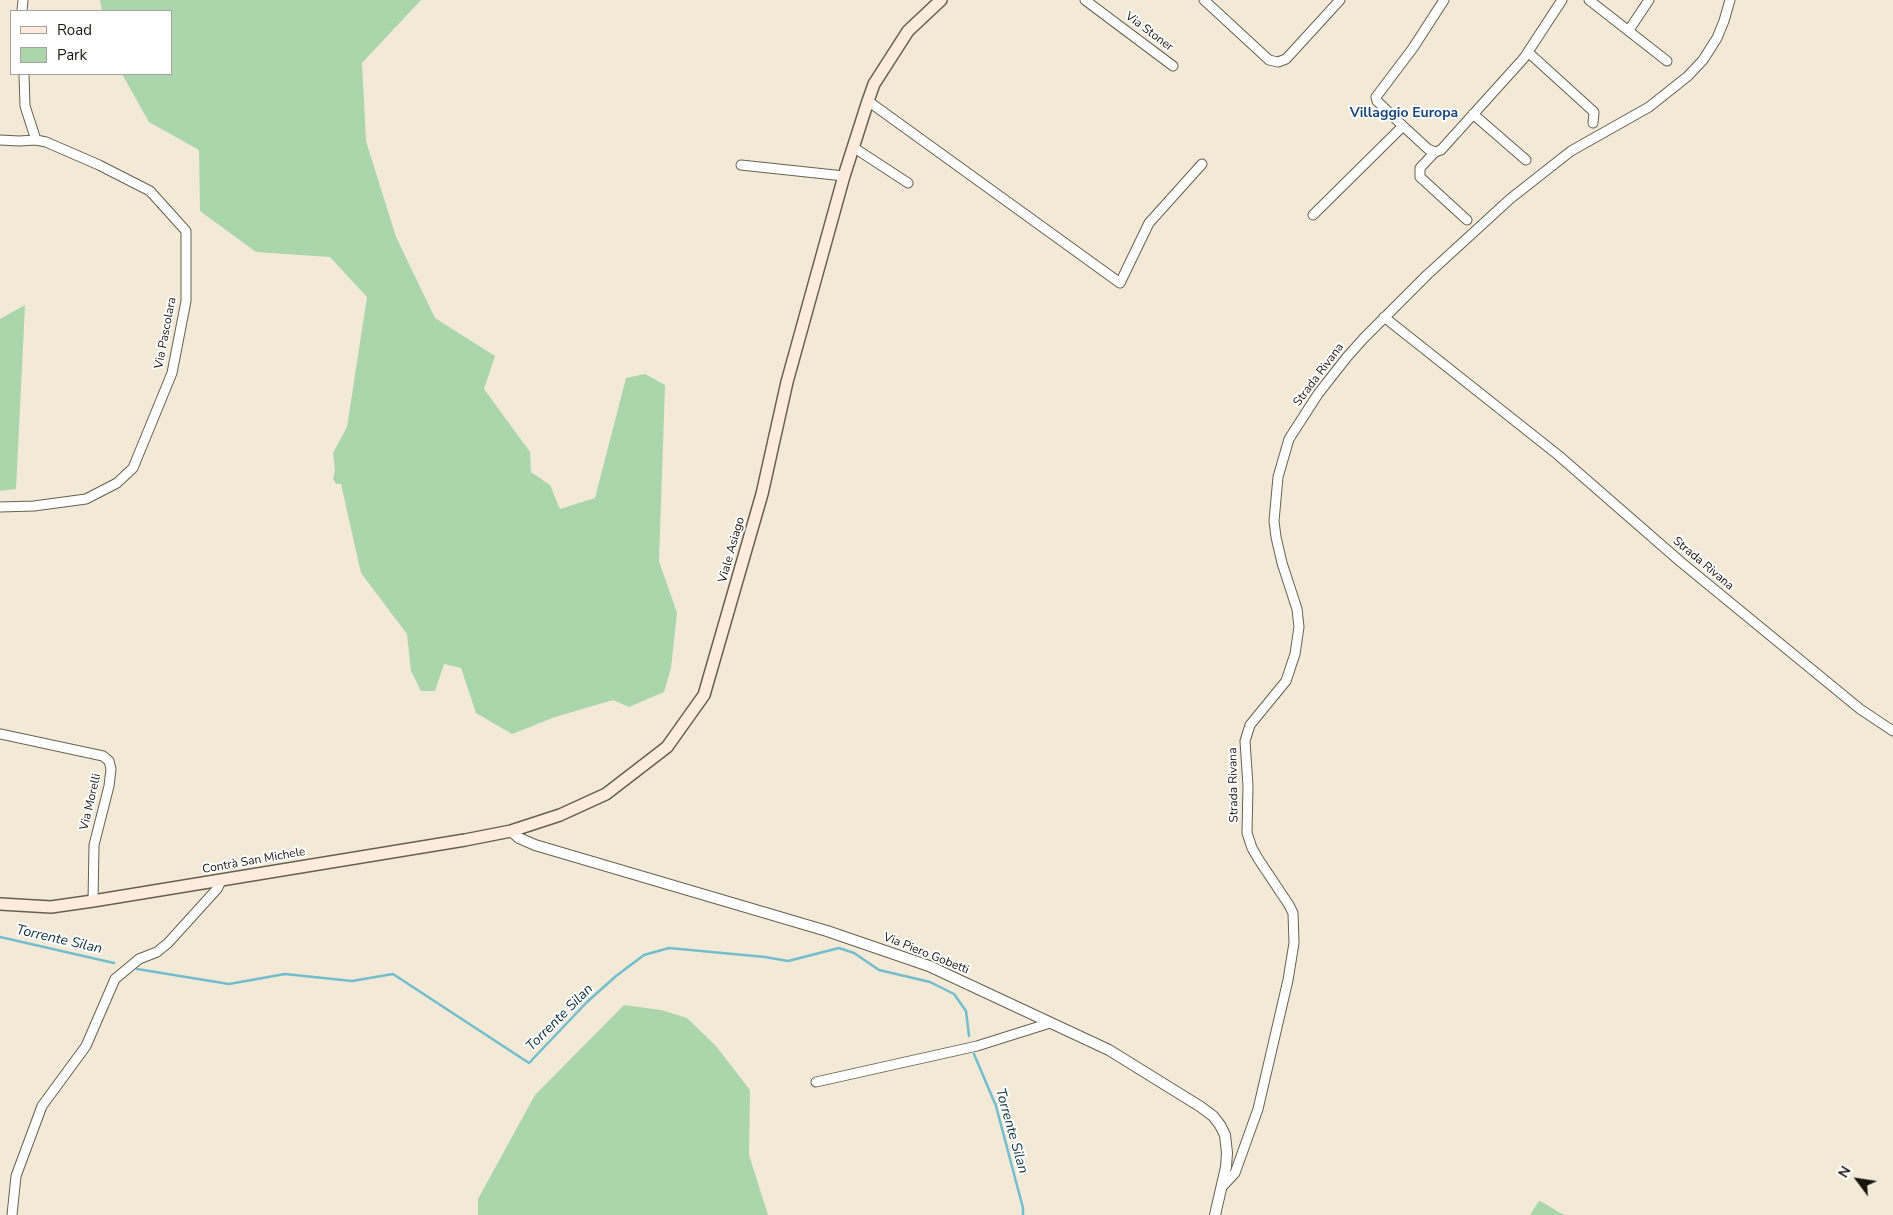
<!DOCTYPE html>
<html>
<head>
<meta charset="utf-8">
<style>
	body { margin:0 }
	#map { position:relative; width:1893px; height:1215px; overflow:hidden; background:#f2ead7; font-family:"Nunito Sans",sans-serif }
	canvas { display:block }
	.legend { position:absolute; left:10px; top:10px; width:162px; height:65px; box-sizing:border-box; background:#fff; border:1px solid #a3a29f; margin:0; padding:6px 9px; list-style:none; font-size:15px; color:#19160f }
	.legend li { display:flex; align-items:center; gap:10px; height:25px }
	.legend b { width:25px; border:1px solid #a3a29f }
	.north { position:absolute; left:1833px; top:1155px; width:50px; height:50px; -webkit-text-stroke:4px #fff; paint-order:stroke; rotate:301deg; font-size:14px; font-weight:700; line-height:20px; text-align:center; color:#19160f }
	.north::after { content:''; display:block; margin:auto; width:18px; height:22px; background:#19160f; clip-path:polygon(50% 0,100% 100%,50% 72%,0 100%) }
</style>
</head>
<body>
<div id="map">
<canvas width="1893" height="1215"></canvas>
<ul class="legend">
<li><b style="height:6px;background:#fdecdd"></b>Road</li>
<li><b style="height:14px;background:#abd5ab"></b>Park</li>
</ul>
<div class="north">N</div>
</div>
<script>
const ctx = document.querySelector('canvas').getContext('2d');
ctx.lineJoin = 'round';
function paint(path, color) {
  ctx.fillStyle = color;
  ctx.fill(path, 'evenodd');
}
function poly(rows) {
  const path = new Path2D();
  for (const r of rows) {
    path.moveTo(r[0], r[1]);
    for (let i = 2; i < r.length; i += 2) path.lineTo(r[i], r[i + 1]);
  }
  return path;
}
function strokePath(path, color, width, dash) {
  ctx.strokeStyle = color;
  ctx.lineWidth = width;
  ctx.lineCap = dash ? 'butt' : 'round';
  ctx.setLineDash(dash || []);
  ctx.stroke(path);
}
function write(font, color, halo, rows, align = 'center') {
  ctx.font = font + ' "Nunito Sans",sans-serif';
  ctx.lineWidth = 4;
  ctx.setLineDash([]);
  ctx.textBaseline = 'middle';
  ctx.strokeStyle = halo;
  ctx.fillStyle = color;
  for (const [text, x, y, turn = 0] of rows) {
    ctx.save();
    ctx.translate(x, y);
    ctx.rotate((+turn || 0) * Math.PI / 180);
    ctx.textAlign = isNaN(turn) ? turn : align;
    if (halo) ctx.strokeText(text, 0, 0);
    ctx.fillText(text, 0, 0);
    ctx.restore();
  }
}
paint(poly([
	[100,0,421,0,362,63,366,141,396,237,435,318,495,356,484,389,530,452,531,472,550,485,560,509,595,498,626,378,645,374,665,385,659,561,677,613,671,668,664,692,629,707,613,700,555,717,512,734,476,713,461,668,444,664,435,691,421,691,411,671,407,634,361,573,341,484,336,484,333,479,335,470,333,453,347,427,367,297,330,257,256,252,200,211,199,150,149,122,122,74,171,74,171,11,102,11],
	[25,305,16,489,0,491,0,319],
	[624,1005,661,1010,687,1018,716,1046,750,1090,749,1155,768,1215,478,1215,478,1199,535,1095],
	[1539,1201,1540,1201,1564,1215,1530,1215]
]), '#abd5ab');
strokePath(poly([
	[0,937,114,963],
	[137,969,229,984,285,974,352,981,393,974,529,1063,587,1002,616,976,644,955,669,948,765,957,788,961,839,948,854,953,879,970,930,982,954,994,966,1011,969,1036],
	[974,1054,996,1106,1023,1208,1023,1215]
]), '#73bdcd', 2.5);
const minor = poly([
	[1085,0,1173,66],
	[1204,0,1269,60,1278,62,1286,59,1340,0],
	[1589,0,1667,61],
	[22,11,23,0],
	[1629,30,1649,0],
	[1528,52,1594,112,1593,123],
	[24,74,25,106,36,140],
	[868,101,1120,283,1149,223,1202,164],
	[1473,114,1526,160],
	[0,140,19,141,36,140,46,142,99,165,150,191,186,231,186,301,172,373,133,468,117,483,86,499,34,506,0,507],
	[853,147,908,183],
	[1435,152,1428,149,1403,126,1377,101,1376,97,1413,48,1444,0],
	[741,165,844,176],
	[1313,215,1403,126],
	[1467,220,1420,177,1420,168,1435,152,1441,150,1524,58,1562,0],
	[1384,317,1558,455,1682,563,1860,709,1893,731],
	[0,734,103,756,109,761,111,769,109,786,94,845,93,901],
	[816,1082,977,1046,1050,1023],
	[1222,1187,1235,1173,1258,1109,1288,980,1294,943,1293,913,1289,905,1259,860,1252,848,1247,833,1248,786,1245,741,1250,725,1286,681,1295,654,1299,627,1297,609,1282,563,1276,537,1274,521,1278,477,1289,439,1318,394,1347,357,1364,338,1427,275,1510,199,1571,151,1649,107,1688,76,1703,60,1717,38,1724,21,1730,0],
	[12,1215,16,1176,42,1106,86,1046,115,979,139,959,157,952,168,943,217,889,221,881]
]);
const tertiary = poly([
	[511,831,519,838,535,845,827,931,929,966,1109,1050,1201,1107,1213,1116,1220,1125,1225,1135,1227,1153,1226,1167,1215,1215]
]);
const secondary = poly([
	[0,904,51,907,93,901,465,840,511,831,560,815,606,794,667,747,704,695,762,494,787,382,844,176,868,101,874,84,908,31,941,0]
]);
strokePath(minor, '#66604f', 11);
strokePath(tertiary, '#66604f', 12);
strokePath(secondary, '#66604f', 14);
strokePath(minor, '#fff', 9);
strokePath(tertiary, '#fff', 10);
strokePath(secondary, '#fdecdd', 11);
write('12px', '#19160f', '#fff', [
	["Via Stoner",1149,32,37],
	["Via Pascolara",166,333,-79],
	["Strada Rivana",1319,375,-53],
	["Viale Asiago",732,550,-74],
	["Strada Rivana",1703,564,40],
	["Strada Rivana",1234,785,-91],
	["Via Morelli",91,802,-77],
	["Contrà San Michele",254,861,-10],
	["Via Piero Gobetti",926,954,22]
]);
write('bold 14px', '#194579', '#fff', [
	["Villaggio Europa",1404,114]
]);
write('italic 14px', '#0b3138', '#fff', [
	["Torrente Silan",59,940,13],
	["Torrente Silan",560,1018,-45],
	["Torrente Silan",1011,1131,74]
]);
</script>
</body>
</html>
